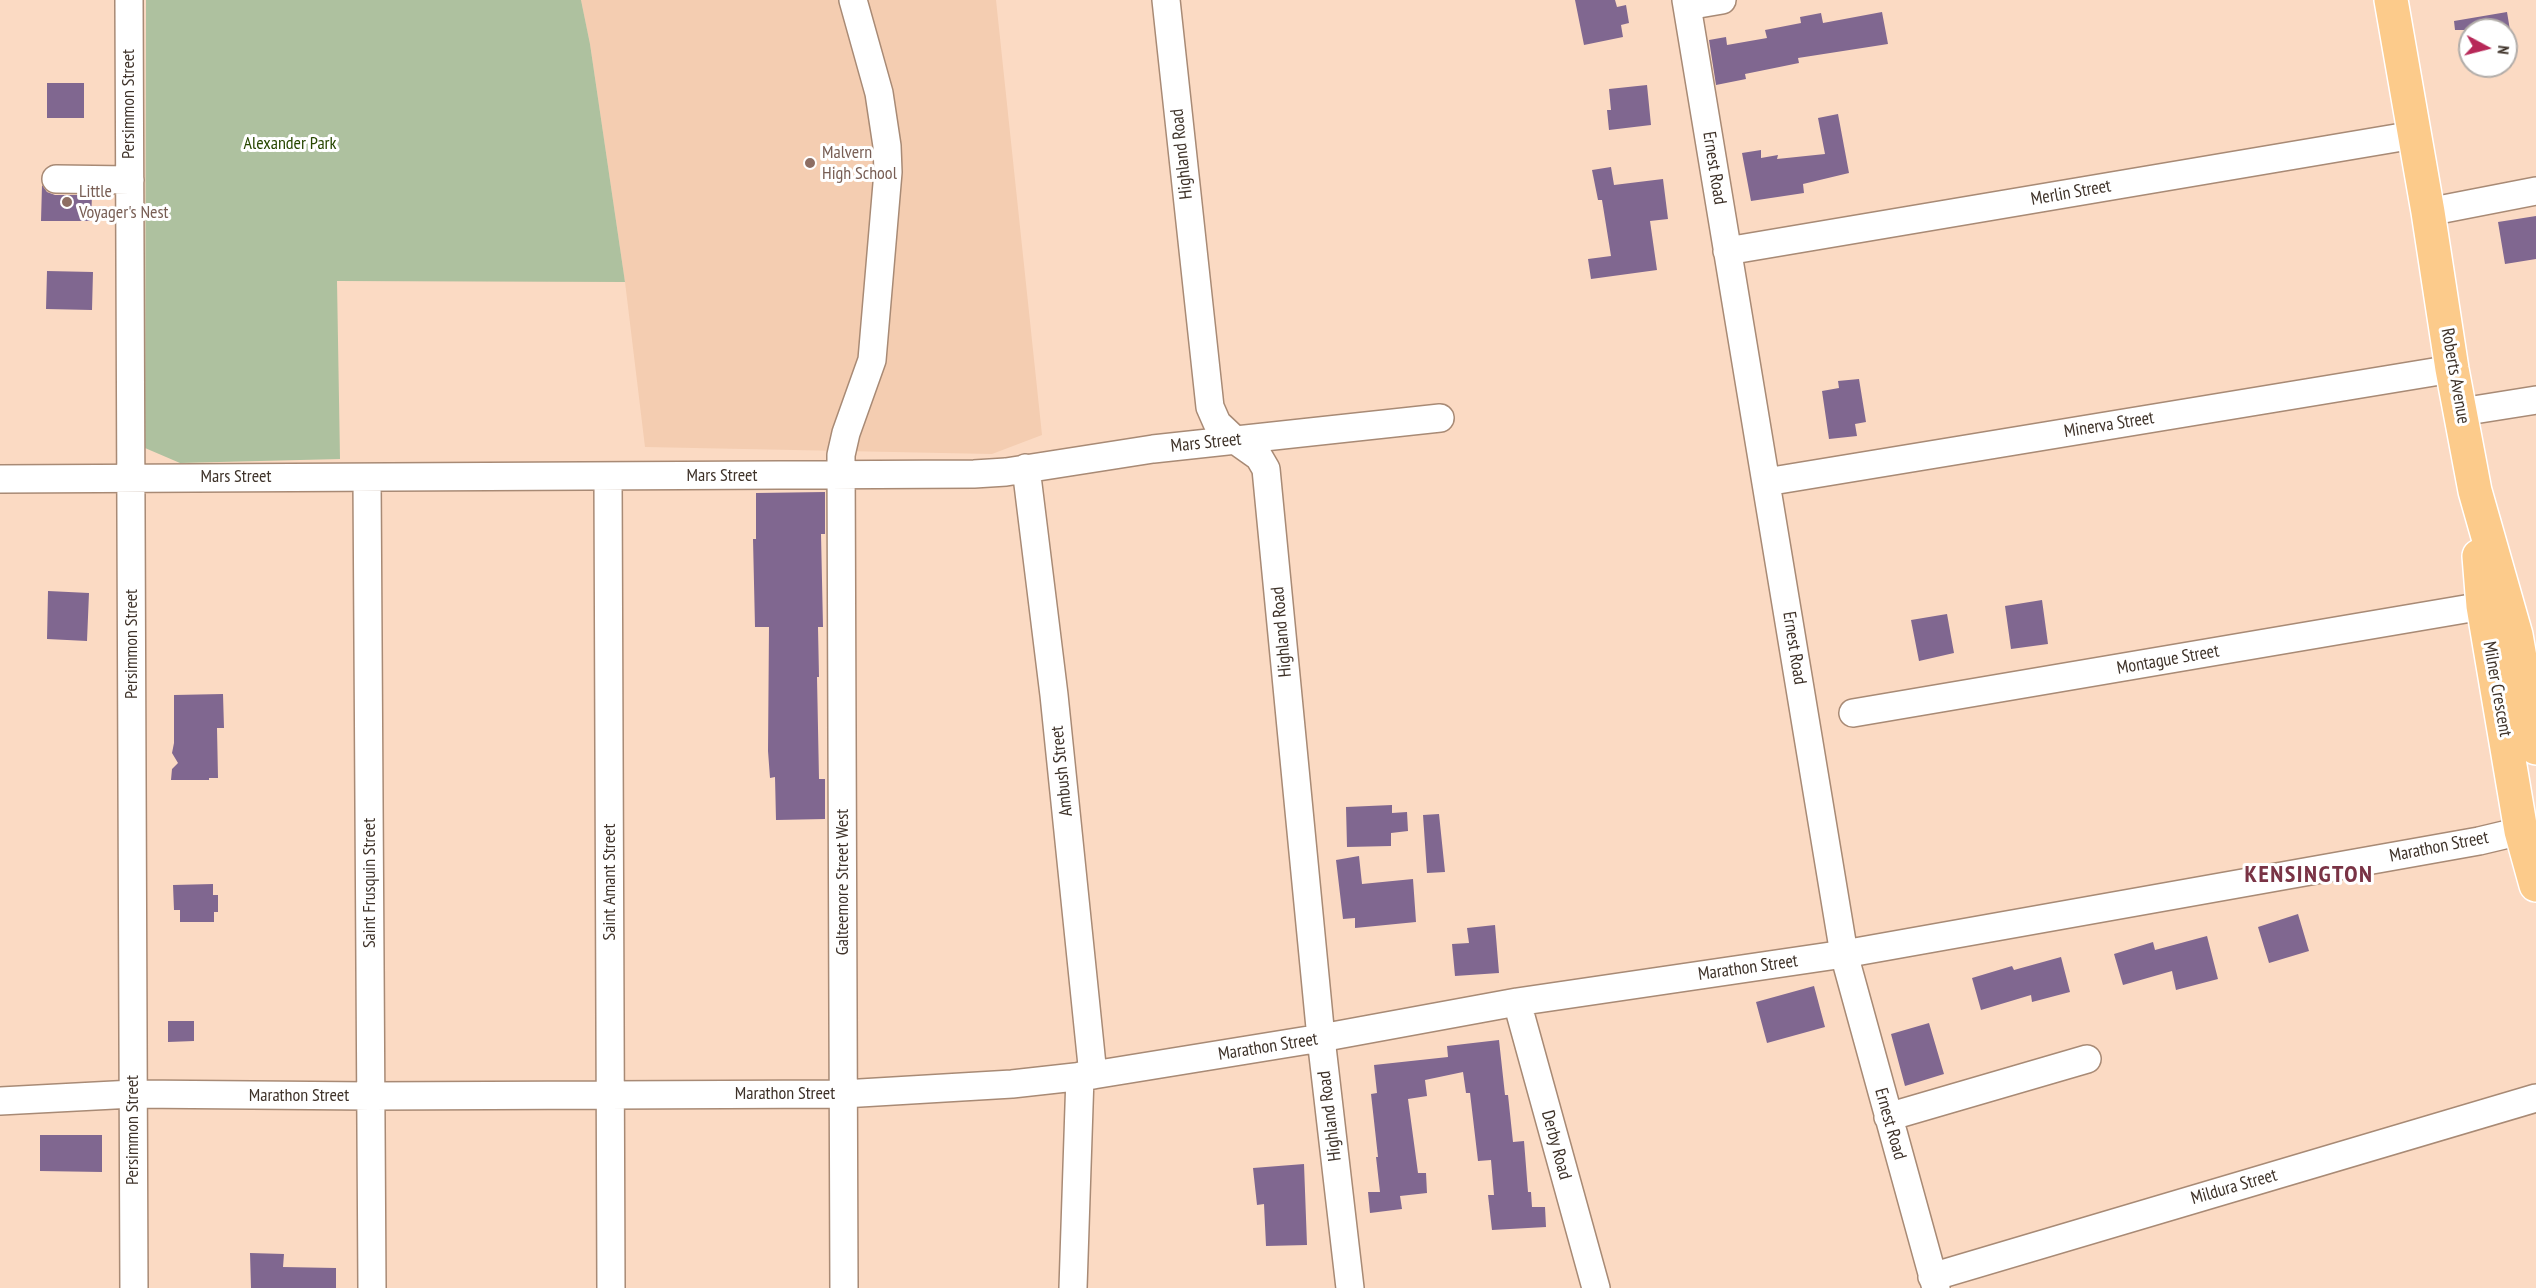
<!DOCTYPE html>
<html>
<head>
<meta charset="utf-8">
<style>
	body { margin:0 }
	#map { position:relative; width:2536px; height:1288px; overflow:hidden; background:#fbdac3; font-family:"PT Sans Narrow",sans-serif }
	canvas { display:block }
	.north { position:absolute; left:2458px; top:18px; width:60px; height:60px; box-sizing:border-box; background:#fff; border:2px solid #b2ada9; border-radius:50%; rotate:97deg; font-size:16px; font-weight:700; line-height:24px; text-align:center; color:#3e3229 }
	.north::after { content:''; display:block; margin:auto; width:21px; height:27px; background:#b72858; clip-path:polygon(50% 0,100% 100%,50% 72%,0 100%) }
</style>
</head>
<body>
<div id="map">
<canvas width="2536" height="1288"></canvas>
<div class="north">N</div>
</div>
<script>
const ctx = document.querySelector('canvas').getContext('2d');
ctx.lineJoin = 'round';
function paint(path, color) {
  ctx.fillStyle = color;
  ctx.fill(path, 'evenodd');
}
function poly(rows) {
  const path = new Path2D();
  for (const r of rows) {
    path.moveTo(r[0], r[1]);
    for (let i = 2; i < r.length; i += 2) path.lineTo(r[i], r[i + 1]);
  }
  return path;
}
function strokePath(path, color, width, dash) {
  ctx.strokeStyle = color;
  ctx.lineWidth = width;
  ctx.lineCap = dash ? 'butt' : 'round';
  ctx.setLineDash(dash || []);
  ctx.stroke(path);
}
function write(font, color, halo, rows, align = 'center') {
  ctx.font = font + ' "PT Sans Narrow",sans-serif';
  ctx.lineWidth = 6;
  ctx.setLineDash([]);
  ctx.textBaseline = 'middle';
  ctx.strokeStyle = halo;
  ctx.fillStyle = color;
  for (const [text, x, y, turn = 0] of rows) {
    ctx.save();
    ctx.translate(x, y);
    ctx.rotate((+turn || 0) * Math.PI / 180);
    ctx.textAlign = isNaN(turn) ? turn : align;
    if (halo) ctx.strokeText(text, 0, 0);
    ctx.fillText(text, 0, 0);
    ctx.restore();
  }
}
paint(poly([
	[581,0,996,0,1042,435,992,454,645,447,625,282,590,44]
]), '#f4cdb1');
paint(poly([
	[146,0,581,0,590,44,625,282,337,281,340,459,180,463,145,448]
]), '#aec19f');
paint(poly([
	[1575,0,1615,0,1617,7,1626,5,1629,23,1621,25,1623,37,1584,45],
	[1882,12,1888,44,1798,58,1799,63,1745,74,1746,79,1716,85,1709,40,1726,37,1727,45,1767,38,1765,30,1801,23,1800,17,1821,13,1823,23],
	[2507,12,2510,30,2455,30,2454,21],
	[47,83,84,83,84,118,47,118],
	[1647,85,1651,125,1609,130,1607,110,1611,110,1609,89],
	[1838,114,1849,173,1803,184,1804,193,1751,201,1742,153,1761,150,1761,158,1778,155,1777,159,1825,154,1818,118],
	[1611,167,1614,185,1663,179,1668,219,1650,221,1657,270,1591,279,1588,259,1611,256,1602,200,1598,200,1592,170],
	[42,185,47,192,55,195,92,195,91,221,41,221],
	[2536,216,2536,259,2505,264,2498,222],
	[47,271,93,272,92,310,46,309],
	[1859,379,1866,422,1855,424,1857,436,1829,439,1822,391,1839,388,1838,381],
	[825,492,825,534,821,534,823,627,818,627,819,677,817,677,819,779,825,779,825,819,776,820,775,777,770,778,768,751,769,627,755,627,753,539,756,539,756,493],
	[48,591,89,593,87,641,47,639],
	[2042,600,2048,644,2011,649,2005,606],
	[1947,614,1954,653,1919,661,1911,620],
	[223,694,224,728,217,728,218,778,209,778,209,780,171,780,172,769,178,763,172,753,174,743,174,695],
	[1392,805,1392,813,1407,812,1408,831,1391,833,1391,846,1347,847,1346,807],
	[1439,814,1445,872,1427,873,1423,815],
	[1359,856,1362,884,1413,879,1416,922,1355,928,1355,918,1343,919,1336,860],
	[213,884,213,895,218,895,218,912,214,912,214,922,180,922,180,910,174,910,173,885],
	[2298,914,2309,951,2269,963,2258,927],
	[1495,925,1499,973,1455,976,1452,944,1469,943,1467,928],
	[2207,936,2218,979,2176,990,2172,971,2123,985,2114,954,2153,942,2155,950],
	[2061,957,2070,992,2032,1002,2031,995,1981,1010,1972,978,2012,966,2014,970],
	[1814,986,1825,1027,1767,1043,1756,1002],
	[168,1021,194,1021,194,1041,168,1042],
	[1929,1023,1944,1074,1905,1086,1891,1034],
	[1499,1040,1505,1095,1508,1095,1513,1142,1524,1141,1528,1192,1531,1192,1532,1207,1545,1207,1546,1227,1492,1230,1488,1195,1494,1195,1491,1160,1478,1161,1470,1093,1466,1093,1463,1072,1425,1080,1427,1096,1408,1099,1418,1173,1426,1173,1427,1193,1400,1196,1402,1209,1370,1213,1368,1192,1380,1192,1376,1157,1378,1157,1371,1094,1377,1093,1374,1065,1448,1057,1447,1046],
	[40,1135,102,1135,102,1172,40,1171],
	[1304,1164,1307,1245,1266,1246,1264,1204,1257,1205,1253,1168],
	[250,1253,284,1254,283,1267,336,1268,336,1288,251,1288]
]), '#806790');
const minor = poly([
	[129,0,134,1288],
	[1166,0,1210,407,1217,423,1235,440,1259,457,1266,469,1321,1038,1350,1288],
	[1686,0,1844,954,1936,1288],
	[1687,6,1722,0],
	[56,179,130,180],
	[2428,212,2536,191],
	[1727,251,2414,135],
	[2461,412,2536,400],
	[1026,468,1054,695,1093,1075],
	[608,477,611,1288],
	[367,478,372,1288],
	[0,479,974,474,1006,472,1153,449,1440,418],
	[1766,482,2452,369],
	[1853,713,2483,606],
	[1517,1002,1596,1288],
	[0,1101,133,1094,371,1096,843,1094,1012,1084,1093,1075,1321,1038,1517,1002,1844,954,2479,841,2521,831],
	[1888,1117,2087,1059],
	[1932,1277,2536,1098],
	[844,1288,841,455,846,433,872,360,888,172,887,146,879,93,853,0],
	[1073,1288,1080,1076]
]);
const major = poly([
	[2391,0,2428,212,2452,369,2475,491,2516,635,2536,748],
	[2479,556,2483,606,2521,831,2536,885]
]);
strokePath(minor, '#a88a75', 30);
strokePath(major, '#fff', 36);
strokePath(minor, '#fff', 27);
strokePath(major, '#fccb8b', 33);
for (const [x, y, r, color] of [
	[810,163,6,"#8d6e63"],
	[67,202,6,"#8d6e63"]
]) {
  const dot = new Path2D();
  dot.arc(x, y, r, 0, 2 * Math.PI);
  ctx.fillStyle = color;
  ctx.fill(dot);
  strokePath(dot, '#fff', 2);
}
write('18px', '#3e3229', '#fff', [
	["Persimmon Street",129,104,-90],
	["Highland Road",1182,154,-96],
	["Ernest Road",1714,168,81],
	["Merlin Street",2071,193,-10],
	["Roberts Avenue",2455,376,80],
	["Minerva Street",2109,425,-9],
	["Mars Street",1206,443,-6],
	["Mars Street",722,476],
	["Mars Street",236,477],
	["Highland Road",1282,632,-95],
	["Persimmon Street",132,644,-90],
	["Ernest Road",1794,648,81],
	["Montague Street",2168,660,-10],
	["Milner Crescent",2497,689,80],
	["Ambush Street",1062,771,-96],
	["Marathon Street",2439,847,-11],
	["Saint Amant Street",610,882,-90],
	["Galteemore Street West",843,882,-90],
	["Saint Frusquin Street",370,883,-90],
	["Marathon Street",1748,968,-8],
	["Marathon Street",1268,1047,-9],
	["Marathon Street",785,1094],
	["Marathon Street",299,1096],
	["Highland Road",1330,1116,-97],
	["Ernest Road",1890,1124,74],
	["Persimmon Street",133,1130,-90],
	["Derby Road",1556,1145,75],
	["Mildura Street",2234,1187,-16]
]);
write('18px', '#284700', '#fff', [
	["Alexander Park",290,144]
]);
write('18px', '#785e54', '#fff', [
	["Malvern",822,153],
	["High School",822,174],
	["Little",79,192],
	["Voyager's Nest",79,213]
], 'left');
ctx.letterSpacing = '1.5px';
write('bold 24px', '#793345', '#fff', [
	["KENSINGTON",2309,875]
]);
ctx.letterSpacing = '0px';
</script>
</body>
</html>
